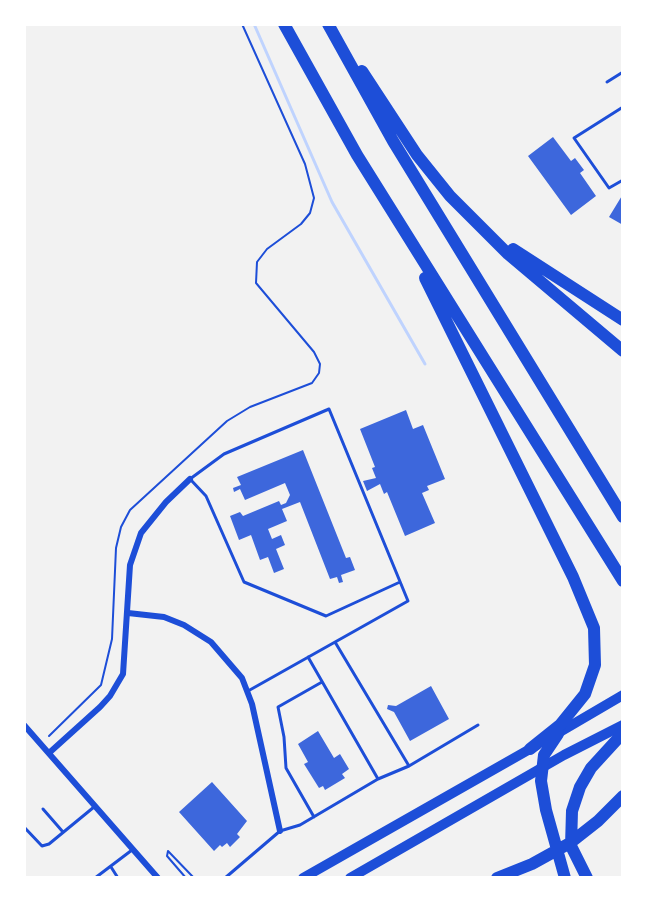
<!DOCTYPE html>
<html>
<head>
<meta charset="utf-8">
<style>
	body { margin:0 }
	#map { position:relative; width:647px; height:902px; overflow:hidden; background:#f2f2f2; font-family:Roboto,sans-serif }
	canvas { display:block }
	.frame { position:absolute; inset:0; border:26px solid #fff; pointer-events:none }
</style>
</head>
<body>
<div id="map">
<canvas width="647" height="902"></canvas>
<div class="frame"></div>
</div>
<script>
const ctx = document.querySelector('canvas').getContext('2d');
ctx.lineJoin = 'round';
function poly(rows) {
  const path = new Path2D();
  for (const r of rows) {
    path.moveTo(r[0], r[1]);
    for (let i = 2; i < r.length; i += 2) path.lineTo(r[i], r[i + 1]);
  }
  return path;
}
function strokePath(path, color, width, dash) {
  ctx.strokeStyle = color;
  ctx.lineWidth = width;
  ctx.lineCap = dash ? 'butt' : 'round';
  ctx.setLineDash(dash || []);
  ctx.stroke(path);
}
function paint(path, color) {
  ctx.fillStyle = color;
  ctx.fill(path, 'evenodd');
}
strokePath(poly([
	[254,24,332,202,425,364]
]), '#bfd3fe', 3);
paint(poly([
	[553,137,571,161,575,158,584,170,580,173,596,196,571,215,528,156],
	[623,194,623,225,609,217],
	[406,410,413,429,423,425,445,479,427,486,429,490,422,493,435,523,405,536,387,492,384,494,380,484,367,491,363,481,376,478,372,468,375,467,360,429],
	[303,450,346,558,350,557,355,570,341,575,343,582,339,583,337,577,330,579,300,502,282,509,287,521,268,529,272,539,281,535,285,545,276,549,284,569,274,573,268,557,260,560,251,535,239,540,230,516,240,512,243,516,279,501,281,505,286,503,290,495,285,483,245,500,240,489,234,492,233,488,241,485,237,477],
	[431,686,449,719,410,741,394,712,387,709,388,705,396,706],
	[318,731,334,758,340,754,349,769,342,774,345,778,325,790,323,786,319,788,304,764,308,762,298,744],
	[212,782,247,821,237,834,240,837,230,847,227,843,222,847,220,845,214,851,179,812]
]), '#3d67dc');
strokePath(poly([
	[49,736,101,685,112,639,116,548,121,527,130,510,227,421,250,407,312,383,319,373,320,364,314,352,256,283,257,262,267,249,301,224,310,213,314,198,305,164,242,24],
	[186,878,167,856,168,851,194,878]
]), '#1d4ed8', 2);
strokePath(poly([
	[607,82,623,72],
	[623,107,574,138,609,188,623,180],
	[335,642,409,766],
	[308,657,378,779],
	[248,691,408,601,329,409,224,454,190,479,206,496,244,582,326,616,400,582],
	[43,809,63,832],
	[314,817,286,768,284,737,278,707,322,682],
	[24,827,42,846,49,844,94,807],
	[111,867,118,878],
	[95,878,132,850],
	[225,878,280,831,300,825,378,779,409,766,478,725]
]), '#1d4ed8', 3);
strokePath(poly([
	[128,613,164,617,184,625,211,642,242,678,252,704,280,831],
	[24,725,158,878],
	[49,753,100,707,110,696,123,674,130,565,141,533,166,502,190,479]
]), '#1d4ed8', 6);
strokePath(poly([
	[350,878,564,755,623,725]
]), '#1d4ed8', 10);
strokePath(poly([
	[553,736,623,695],
	[303,878,537,745]
]), '#1d4ed8', 10);
strokePath(poly([
	[284,24,357,155,623,581],
	[328,24,393,141,623,517],
	[362,71,417,155,450,196,508,254,623,351],
	[513,249,623,320],
	[425,278,573,577,594,628,595,665,585,694,560,725,530,749],
	[558,734,544,755,541,781,546,810,565,878],
	[497,878,532,864,570,843,598,821,623,796],
	[587,878,571,846,572,811,580,787,591,768,623,733]
]), '#1d4ed8', 12);
</script>
</body>
</html>
